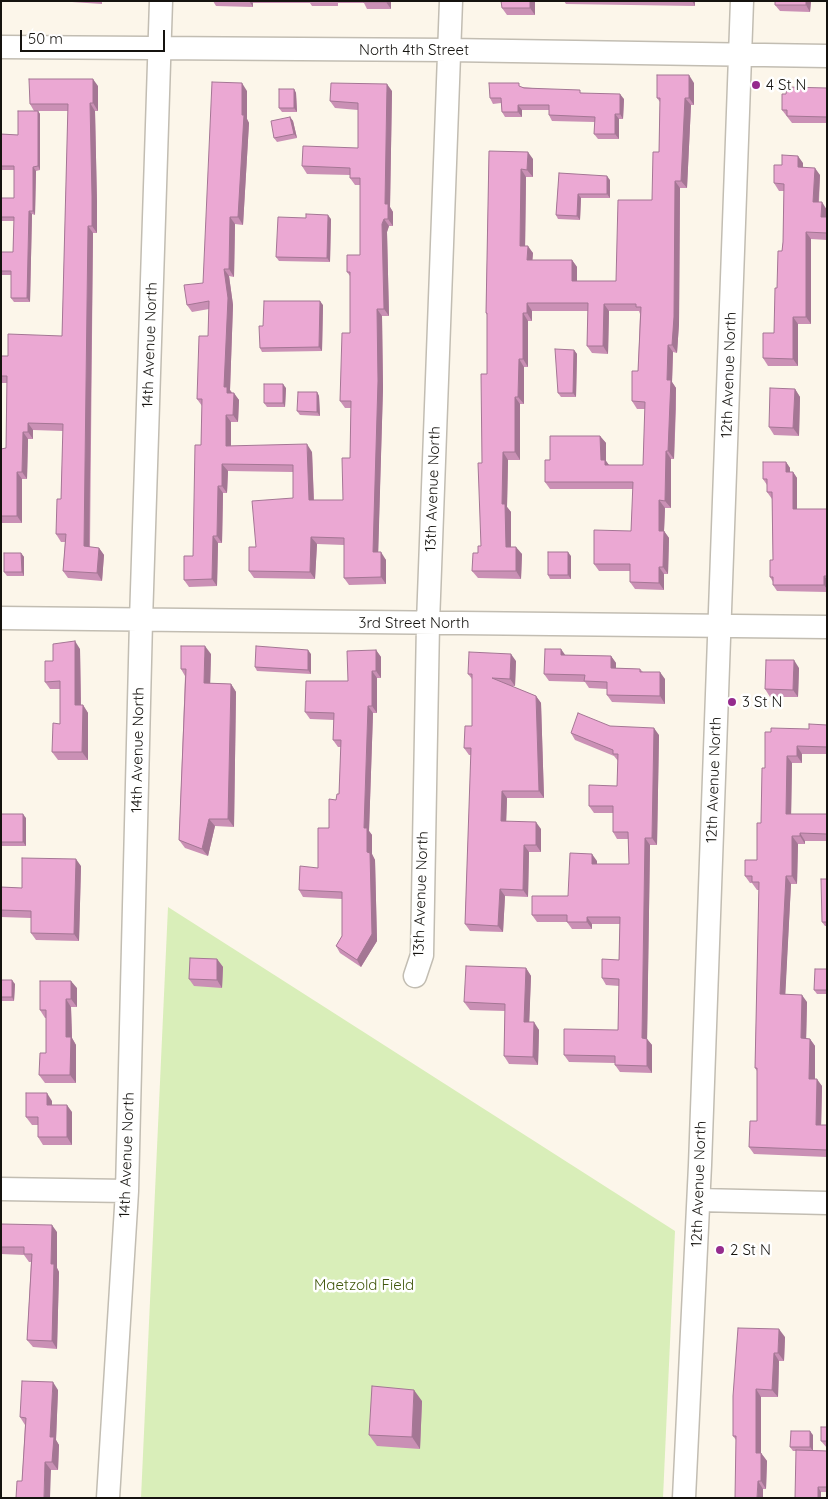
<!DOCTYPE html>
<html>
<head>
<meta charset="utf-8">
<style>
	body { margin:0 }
	#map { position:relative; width:828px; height:1499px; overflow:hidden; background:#fcf6ea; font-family:Quicksand,sans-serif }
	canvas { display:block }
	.frame { position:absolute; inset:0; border:2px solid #15130f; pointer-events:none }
	.scale { position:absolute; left:20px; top:30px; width:145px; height:22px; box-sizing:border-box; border:2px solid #15130f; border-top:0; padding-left:6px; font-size:15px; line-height:18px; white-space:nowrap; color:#15130f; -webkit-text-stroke:4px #fff; paint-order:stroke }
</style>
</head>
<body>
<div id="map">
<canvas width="828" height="1499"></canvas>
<div class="frame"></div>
<div class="scale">50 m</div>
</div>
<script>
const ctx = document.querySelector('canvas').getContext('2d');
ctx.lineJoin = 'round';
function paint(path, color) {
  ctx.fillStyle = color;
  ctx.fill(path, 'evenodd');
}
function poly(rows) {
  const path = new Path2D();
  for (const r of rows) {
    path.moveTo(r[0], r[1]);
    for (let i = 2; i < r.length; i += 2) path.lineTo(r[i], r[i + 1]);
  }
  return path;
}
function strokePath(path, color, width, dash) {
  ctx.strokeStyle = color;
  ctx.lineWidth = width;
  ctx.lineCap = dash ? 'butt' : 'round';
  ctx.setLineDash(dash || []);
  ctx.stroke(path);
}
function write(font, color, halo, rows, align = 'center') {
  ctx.font = font + ' Quicksand,sans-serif';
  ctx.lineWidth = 5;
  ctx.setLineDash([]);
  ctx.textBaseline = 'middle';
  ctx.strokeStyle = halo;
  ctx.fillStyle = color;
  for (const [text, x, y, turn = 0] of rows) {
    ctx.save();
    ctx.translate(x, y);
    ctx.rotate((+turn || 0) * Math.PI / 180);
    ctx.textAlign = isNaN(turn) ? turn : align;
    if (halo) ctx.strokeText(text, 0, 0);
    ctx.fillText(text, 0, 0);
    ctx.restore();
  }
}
paint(poly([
	[168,907,675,1231,663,1498,141,1498]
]), '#d9eeb9');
const minor = poly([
	[1,47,449,50,827,56],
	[1,618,827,627],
	[415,976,422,955,428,623,451,1],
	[1,1189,127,1191],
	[699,1200,827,1203],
	[108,1498,127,1191,141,621,161,1],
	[684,1498,700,1165,742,1]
]);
strokePath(minor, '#c2bdb2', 25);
strokePath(minor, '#fff', 22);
paint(poly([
	[71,1,102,1,102,4,72,2],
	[213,1,391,1,391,9,367,9,364,3,338,3,338,6,312,6,310,3,253,3,253,7,216,6],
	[535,1,535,15,507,15,502,8],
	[564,1,695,1,695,6,566,4],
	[775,1,811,1,810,12,780,11,775,5],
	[694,83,694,105,691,105,687,188,680,188,679,324,677,353,673,352,672,382,676,388,676,409,674,459,671,459,671,508,665,508,664,531,669,538,668,574,664,574,664,590,635,589,630,582,630,571,599,571,594,564,631,531,633,489,550,489,545,482,550,460,600,436,606,443,606,461,609,465,643,465,645,409,637,409,632,401,638,371,640,314,639,311,609,311,608,354,592,353,587,346,588,311,532,311,532,321,528,321,528,367,524,367,524,404,520,404,520,460,508,460,507,507,511,512,511,547,522,554,521,579,478,578,472,571,481,546,482,463,487,374,487,315,486,313,489,151,533,159,533,177,526,177,525,246,533,253,532,260,572,260,577,267,577,281,616,281,652,200,659,152,660,102,657,98],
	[98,86,98,111,95,111,97,203,97,233,93,233,90,547,99,548,104,555,102,581,68,578,63,571,65,542,61,542,56,534,61,499,63,431,33,430,33,439,28,439,27,479,22,479,22,523,1,523,1,449,6,448,7,383,1,383,1,356,8,356,62,336,68,111,38,111,40,114,40,170,36,171,35,215,32,214,30,302,14,302,11,298,11,275,1,275,1,252,13,252,14,221,1,221,1,198,14,198,14,170,1,170,1,134,18,135,34,111,30,104],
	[522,87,583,93,624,99,623,119,619,119,619,139,598,139,594,134,595,122,552,121,549,115,549,110,522,110,522,117,505,117,502,112,501,103,493,104,490,98],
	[827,88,827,123,792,123,782,110,786,94],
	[294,89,296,93,297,112,282,112,279,108],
	[247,91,247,119,249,123,243,225,235,224,234,277,229,276,233,305,230,390,239,400,238,422,231,422,231,446,312,452,314,500,343,500,350,458,351,408,345,408,340,401,350,333,350,276,347,272,360,255,360,185,355,185,350,178,350,175,307,174,302,166,358,148,358,110,335,108,330,101,392,91,390,207,393,212,393,226,389,226,387,232,389,316,382,316,383,388,378,552,386,560,386,584,349,585,344,578,344,545,317,544,315,579,254,578,249,571,256,547,293,498,293,472,228,471,227,493,223,493,222,543,218,543,217,586,189,587,184,580,193,556,201,445,202,406,197,399,208,336,209,309,192,312,187,305,203,283],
	[290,117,293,121,297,138,277,142,274,138],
	[803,163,803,167,820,175,819,202,827,210,827,240,811,239,811,324,798,324,798,366,768,366,763,358,774,333,777,288,783,242,784,191,779,191,774,183],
	[559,173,610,180,610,198,581,198,580,220,558,219,556,215],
	[331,219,330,262,279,261,276,257],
	[323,305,322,351,262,352,260,348,263,326],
	[574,350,577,354,576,397,561,397,558,393],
	[286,388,285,407,267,407,264,403],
	[795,389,800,397,799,436,774,435,769,427],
	[317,392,319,396,320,416,300,415,297,411],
	[786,462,790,468,790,472,793,472,797,478,797,509,827,509,827,592,777,591,773,585,773,582,770,577,773,560,772,499,767,492,767,485,763,479],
	[21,553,24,557,24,576,7,576,4,572],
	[571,556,571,579,550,579,548,575],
	[80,649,81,705,83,705,88,713,88,760,58,760,52,752,60,724,60,689,50,689,45,682,53,661],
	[376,650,381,657,381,678,377,678,377,713,373,713,369,831,372,835,372,854,375,860,377,941,361,967,340,953,336,946,342,936,342,899,303,897,299,890,318,868,336,800,339,794,341,747,338,747,333,740,334,720,310,719,305,712,348,681],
	[211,654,210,683,231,684,236,692,234,827,215,826,208,856,185,848,179,840,185,676,181,669],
	[311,654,311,674,257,671,255,667],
	[565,655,611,656,616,663,616,668,640,669,643,672,665,679,665,704,612,702,607,695,607,689,589,688,585,682,549,681,544,674],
	[516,661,515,686,511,686,536,696,541,703,544,798,507,798,506,821,541,829,541,852,529,852,528,897,505,896,503,932,470,931,465,924,471,755,469,755,464,748,472,726,472,679,468,674],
	[799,668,798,697,770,697,765,689],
	[827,725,827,754,802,754,802,763,792,763,791,814,827,814,827,841,805,841,805,844,798,844,797,884,791,884,785,994,807,1002,806,1038,810,1039,815,1046,815,1079,822,1086,821,1125,827,1125,827,1157,754,1154,749,1147,757,1121,757,1071,755,1068,759,890,757,890,752,883,750,883,745,876,757,860,761,823,765,768,771,732,809,729],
	[610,726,659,735,657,845,650,845,647,1039,652,1045,652,1073,620,1072,615,1065,615,1063,569,1062,564,1055,618,1030,619,986,606,985,602,978,619,960,620,924,592,924,592,929,572,929,567,922,537,922,532,915,568,896,597,861,597,864,629,864,628,839,617,839,613,832,613,813,594,813,589,806,617,786,618,761,614,756,575,740,571,733],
	[1,814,26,818,26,846,1,846],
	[81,866,79,941,36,940,31,933,31,918,1,917,1,887,22,888],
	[827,879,827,926,825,926,822,922],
	[217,959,223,967,222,988,194,986,189,979],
	[526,968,531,976,529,1022,539,1030,538,1065,509,1064,504,1056,505,1011,470,1010,464,1002],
	[827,969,827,994,817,994,814,990],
	[1,980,15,984,14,1001,1,1001],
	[77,988,77,1007,71,1007,72,1038,76,1045,76,1083,45,1083,39,1075,46,1053,46,1018,45,1018,40,1010],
	[52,1101,52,1105,72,1112,72,1145,43,1145,38,1137,38,1125,32,1125,26,1117],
	[1,1224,57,1232,57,1268,59,1272,57,1349,33,1347,27,1340,31,1262,29,1262,24,1255,1,1254],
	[785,1337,784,1361,779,1361,778,1397,761,1397,761,1453,767,1461,766,1489,763,1489,763,1498,736,1440,733,1436,733,1396],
	[58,1390,56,1440,59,1445,58,1470,51,1470,22,1481,25,1425,20,1417],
	[422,1401,420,1449,377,1446,369,1435],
	[827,1427,827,1448,821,1441],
	[813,1435,813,1450,827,1451,827,1492,821,1492,821,1498,796,1451,793,1451,790,1447]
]), '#ca90b5');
paint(poly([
	[249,1,252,1,253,3,253,7],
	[386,1,391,1,391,9,386,2],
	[530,1,535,1,535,15,530,8],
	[692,1,695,1,695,6],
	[806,1,811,1,810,12,806,5],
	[689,75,694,83,694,105,689,98],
	[93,79,98,86,98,111,93,103],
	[242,83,247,91,247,119,249,123,243,225,238,217],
	[387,84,392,91,390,207,393,212,393,226,388,219,385,204],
	[294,89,296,93,297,112,294,108],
	[620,94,624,99,623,119,620,114],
	[685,98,691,105,687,188,681,181],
	[90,103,95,111,97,203,97,233,92,226],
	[518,105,522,110,522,117,518,112],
	[38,111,40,114,40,170,38,166],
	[615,114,619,119,619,139,615,134],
	[290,117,293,121,297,138,294,134],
	[528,152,533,159,533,177,527,170],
	[798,156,803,163,803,175,798,167],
	[33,167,36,171,35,215,33,211],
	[815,168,820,175,818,210,813,202],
	[521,169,526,177,525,253,520,246],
	[607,176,610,180,610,198,607,194],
	[675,181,680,188,679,324,677,353,672,345],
	[578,194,581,198,580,220,577,216],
	[822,202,827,210,826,224,821,217],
	[29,211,32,214,30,302,27,298],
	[328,215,331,219,330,262,327,258],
	[230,217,235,224,234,277,229,269],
	[384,219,389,226,387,232,389,316,384,309,382,224],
	[88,226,93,233,89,554,84,546],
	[806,232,811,239,811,324,806,317],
	[528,246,533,253,532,267,527,260],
	[572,260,577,267,577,288,572,281],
	[224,269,229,276,233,305,230,390,232,394,227,393,224,387],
	[320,301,323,305,322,351,319,347],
	[527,303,532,311,532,321,527,313],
	[604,304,609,311,608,354,603,346],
	[377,309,382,316,383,388,378,560,373,552],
	[523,313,528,321,528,367,523,359],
	[793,317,798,324,798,366,793,359],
	[668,345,673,352,672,382,676,388,674,459,668,451,667,380],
	[574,350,577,354,576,397,573,393],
	[519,359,524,367,524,404,518,397],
	[283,384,286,388,285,407,283,403],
	[795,389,800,397,799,436,793,428],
	[317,392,319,396,320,416,317,412],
	[234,393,239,400,238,422,233,415],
	[515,397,520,404,520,460,515,452],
	[226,415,231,422,231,453,226,446],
	[28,423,33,430,33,439,28,432],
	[23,432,28,439,27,479,22,472],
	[600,436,606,443,606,461,611,468,611,472,601,460],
	[307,444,312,452,314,507,309,500],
	[666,451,671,459,671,508,665,501],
	[503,452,508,460,507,507,511,512,511,554,506,547,502,504],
	[786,462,790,468,790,478,786,472],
	[222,464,228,471,227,493,222,486],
	[17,472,22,479,22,523,17,516],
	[793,472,797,478,797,516,793,509],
	[218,486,223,493,222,543,217,536],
	[659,500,665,508,664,531,669,538,668,574,663,567,659,531],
	[213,536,218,543,217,586,212,579],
	[311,537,317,544,315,579,310,572],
	[516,547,522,554,521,579,516,571],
	[99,548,104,555,102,581,97,573],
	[381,552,386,560,386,584,381,577],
	[568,552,571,556,571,579,568,575],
	[21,553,24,557,24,576,22,572],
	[659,567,664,574,664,590,659,583],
	[824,576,827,579,827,589,824,585],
	[75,641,80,649,81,713,75,705],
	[205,646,211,654,210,691,204,683],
	[561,649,566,656,561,655],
	[308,650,311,654,311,674,308,670],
	[376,650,381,657,381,678,376,671],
	[511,654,516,661,515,686,510,679],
	[611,656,616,663,616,675,611,668],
	[794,660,799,668,798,697,793,690],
	[372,671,377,678,377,713,372,706],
	[660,672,665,679,665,704,660,696],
	[231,684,236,692,234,827,228,819],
	[536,696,541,703,544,798,539,791],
	[83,705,88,713,88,760,82,752],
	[368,706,373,713,369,831,372,835,372,854,375,860,377,941,361,967,357,960,367,852,364,828],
	[654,728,659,735,657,845,652,838],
	[797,746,802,754,802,763,797,756],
	[787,756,792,763,791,822,786,814],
	[502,791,507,798,506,828,501,821],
	[23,814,26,818,26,846,23,842],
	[209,819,215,826,208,856,202,849],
	[536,822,541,829,541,852,536,845],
	[800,833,805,841,805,844,800,836],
	[792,836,798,844,797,884,792,876],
	[645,838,650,845,647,1045,642,1038],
	[524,845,529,852,528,897,523,890],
	[592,854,597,861,597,871,592,864],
	[76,859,81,866,79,941,74,934],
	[786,876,791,884,785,1001,780,994],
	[500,889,505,896,503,932,498,926],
	[587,917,592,924,592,929,587,922],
	[217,959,223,967,222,988,217,980],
	[526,968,531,976,529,1030,524,1022],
	[12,980,15,984,14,1001,12,997],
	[71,981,77,988,77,1007,71,999],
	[802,995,807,1002,806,1046,801,1038],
	[66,999,71,1007,72,1038,76,1045,76,1083,70,1075,66,1037],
	[534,1022,539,1030,538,1065,533,1057],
	[647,1039,652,1045,652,1073,647,1066],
	[810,1039,815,1046,815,1086,809,1079],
	[817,1079,822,1086,821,1132,816,1125],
	[47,1093,52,1101,52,1112,47,1105],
	[67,1105,72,1112,72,1145,67,1137],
	[52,1225,57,1232,57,1268,59,1272,57,1349,52,1341,51,1264],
	[779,1329,785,1337,784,1361,778,1353],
	[774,1353,779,1361,778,1397,772,1390],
	[53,1382,58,1390,56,1440,59,1445,58,1470,52,1462,50,1437],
	[756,1389,761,1397,761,1453,767,1461,766,1489,761,1481,756,1453],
	[414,1390,422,1401,420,1449,412,1437],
	[810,1431,813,1435,813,1451,810,1447],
	[45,1462,51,1470,50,1498,44,1498],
	[758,1481,763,1489,763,1498,757,1498],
	[818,1487,821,1492,821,1498,818,1498]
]), '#a47694');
const building = poly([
	[363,1,386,1,386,2,363,2,363,1],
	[501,1,530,1,530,8,502,8,501,1],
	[775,1,806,1,806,5,775,5,775,1],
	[657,75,689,75,689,98,685,98,681,181,675,181,674,317,672,345,668,345,667,380,671,380,670,402,668,451,666,451,665,501,659,500,659,531,664,531,663,567,659,567,659,583,630,582,630,564,594,564,594,530,631,531,633,482,545,482,545,460,550,460,550,436,600,436,601,460,605,460,605,465,643,465,645,402,632,401,632,371,638,371,641,307,636,307,636,304,604,304,603,346,587,346,588,303,527,303,527,313,523,313,523,359,519,359,518,397,515,397,515,452,503,452,502,504,505,504,506,547,516,547,516,571,472,571,473,553,478,553,478,546,481,546,478,463,482,463,481,374,487,374,487,313,486,313,489,151,528,152,527,170,521,169,520,246,528,246,527,260,572,260,572,281,616,281,618,200,652,200,653,152,659,152,660,98,657,98,657,75],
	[29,79,93,79,93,103,90,103,92,196,92,226,88,226,84,546,99,548,97,573,63,571,66,534,56,534,57,499,61,499,63,424,28,423,28,432,23,432,22,472,17,472,17,516,1,516,1,449,6,448,7,376,1,376,1,356,8,356,8,334,62,336,68,104,30,104,29,79],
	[212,82,242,83,242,115,244,115,238,217,230,217,229,269,224,269,228,298,224,387,227,387,227,393,234,393,233,415,226,415,226,446,307,444,309,500,343,500,342,458,350,458,351,401,340,401,342,333,350,333,350,272,347,272,347,255,360,255,360,178,350,178,350,168,302,166,303,146,358,148,358,103,330,101,331,83,387,84,385,204,388,204,388,219,384,219,382,224,384,309,377,309,378,381,373,552,381,552,381,577,344,578,344,538,311,537,310,572,249,571,249,547,256,547,252,501,293,498,293,465,222,464,222,486,218,486,217,536,213,536,212,579,184,580,184,556,193,556,195,445,201,445,202,399,197,399,199,336,208,336,209,301,187,305,184,285,203,283,212,82],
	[489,83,519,83,519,86,524,88,580,90,580,93,620,94,620,114,615,114,615,134,594,134,595,117,549,115,549,105,518,105,518,112,502,112,501,98,490,98,489,83],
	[787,87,827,88,827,117,787,116,787,110,782,110,782,94,786,94,787,87],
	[279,89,294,89,294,108,279,108,279,89],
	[18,111,38,111,38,166,33,167,33,211,29,211,27,298,11,298,11,271,1,271,1,252,13,252,14,217,1,217,1,198,14,198,14,166,1,166,1,134,18,135,18,111],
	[290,117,294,134,274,138,271,121,290,117],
	[782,155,798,156,798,167,815,168,813,202,822,202,821,217,827,217,827,233,806,232,806,317,793,317,793,359,763,358,763,333,774,333,775,288,777,288,778,251,782,251,783,242,784,184,774,183,774,165,782,165,782,155],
	[559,173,607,176,607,194,578,194,577,216,556,215,559,173],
	[306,214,328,215,327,258,276,257,278,217,306,218,306,214],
	[264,301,320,301,319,347,260,348,259,326,263,326,264,301],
	[555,349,574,350,573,393,558,393,555,349],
	[264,384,283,384,283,403,264,403,264,384],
	[770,388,795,389,793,428,769,427,770,388],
	[298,392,317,392,317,412,297,411,298,392],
	[763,462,786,462,786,472,793,472,793,509,827,509,827,576,824,576,824,585,773,585,773,577,770,577,770,560,773,560,772,492,767,492,767,479,763,479,763,462],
	[548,552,568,552,568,575,548,575,548,552],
	[4,553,21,553,22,572,4,572,4,553],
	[75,641,75,705,83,705,82,752,52,752,53,723,60,724,60,681,45,682,45,661,53,661,53,644,75,641],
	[181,646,205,646,204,683,231,684,228,819,209,819,202,849,179,840,186,669,181,669,181,646],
	[256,646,308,650,308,670,255,667,256,646],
	[545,649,561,649,561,655,611,656,611,668,640,669,640,672,660,672,660,696,607,695,607,682,584,681,585,675,544,674,545,649],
	[376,650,376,671,372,671,372,706,368,706,364,828,367,828,367,852,370,853,372,934,357,960,336,946,342,936,342,892,299,890,300,866,318,868,318,828,329,828,329,799,336,800,337,794,339,794,341,740,333,740,334,713,305,712,306,681,348,681,347,651,376,650],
	[469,652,511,654,510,679,492,678,536,696,539,791,502,791,501,821,536,822,536,845,524,845,523,890,500,889,498,926,465,924,471,748,464,748,465,726,472,726,472,674,468,674,469,652],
	[766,660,794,660,793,690,765,689,766,660],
	[578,713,610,726,654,728,652,838,645,838,642,1038,647,1039,647,1066,615,1065,615,1056,564,1055,564,1029,618,1030,619,979,602,978,602,959,619,960,620,917,587,917,587,922,567,922,567,915,532,915,532,896,568,896,570,853,592,854,592,864,629,864,628,832,613,832,613,806,589,806,589,785,617,786,618,754,613,754,613,750,571,733,578,713],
	[809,724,827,725,827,747,797,746,797,756,787,756,786,814,827,814,827,834,800,833,800,836,792,836,792,876,786,876,780,994,802,995,801,1038,810,1039,809,1079,817,1079,816,1125,827,1125,827,1150,749,1147,750,1121,757,1121,757,1068,755,1068,759,882,752,882,752,876,745,876,745,860,757,860,757,823,761,823,762,768,765,768,765,732,771,732,771,728,809,729,809,724],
	[1,814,23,814,23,842,1,842,1,814],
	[22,858,76,859,74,934,31,933,31,911,1,910,1,887,22,888,22,858],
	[821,879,827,879,827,922,822,922,821,879],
	[190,958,217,959,217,980,189,979,190,958],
	[466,966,526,968,524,1022,534,1022,533,1057,504,1056,505,1004,464,1002,466,966],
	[815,969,827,969,827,990,814,990,815,969],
	[1,980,12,980,12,997,1,997,1,980],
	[40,981,71,981,71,999,66,999,66,1037,71,1037,70,1075,39,1075,40,1053,46,1053,46,1010,40,1010,40,981],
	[26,1093,47,1093,47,1105,67,1105,67,1137,38,1137,38,1117,26,1117,26,1093],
	[1,1224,52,1225,51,1264,54,1264,52,1341,27,1340,32,1254,24,1254,24,1247,1,1247,1,1224],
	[738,1328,779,1329,778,1353,774,1353,772,1390,756,1389,756,1453,761,1453,761,1481,758,1481,757,1498,735,1498,736,1436,733,1436,733,1396,738,1328],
	[22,1381,53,1382,50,1437,54,1437,52,1462,45,1462,44,1498,16,1498,17,1481,22,1481,26,1418,20,1417,22,1381],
	[372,1386,414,1390,412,1437,369,1435,372,1386],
	[821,1427,827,1427,827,1441,821,1441,821,1427],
	[791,1431,810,1431,810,1447,790,1447,791,1431],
	[796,1450,827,1451,827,1487,818,1487,818,1498,795,1498,796,1450]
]);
paint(building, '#eba8d3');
strokePath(building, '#a47694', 1);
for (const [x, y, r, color] of [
	[756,85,5,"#952b8d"],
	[732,702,5,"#952b8d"],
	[720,1250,5,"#952b8d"]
]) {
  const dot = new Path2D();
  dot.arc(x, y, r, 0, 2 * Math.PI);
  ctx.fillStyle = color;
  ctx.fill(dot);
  strokePath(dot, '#fff', 2);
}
write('15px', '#15130f', '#fff', [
	["North 4th Street",414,50],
	["14th Avenue North",150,345,-88],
	["12th Avenue North",729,375,-88],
	["13th Avenue North",433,489,-88],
	["3rd Street North",414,623],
	["14th Avenue North",138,750,-89],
	["12th Avenue North",714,780,-88],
	["13th Avenue North",421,894,-88],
	["14th Avenue North",127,1155,-88],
	["12th Avenue North",699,1184,-88]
]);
write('15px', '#15130f', '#fff', [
	["4 St N",766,85],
	["3 St N",742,702],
	["2 St N",730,1250]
], 'left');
write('15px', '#41570c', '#fff', [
	["Maetzold Field",364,1285]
]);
</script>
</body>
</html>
